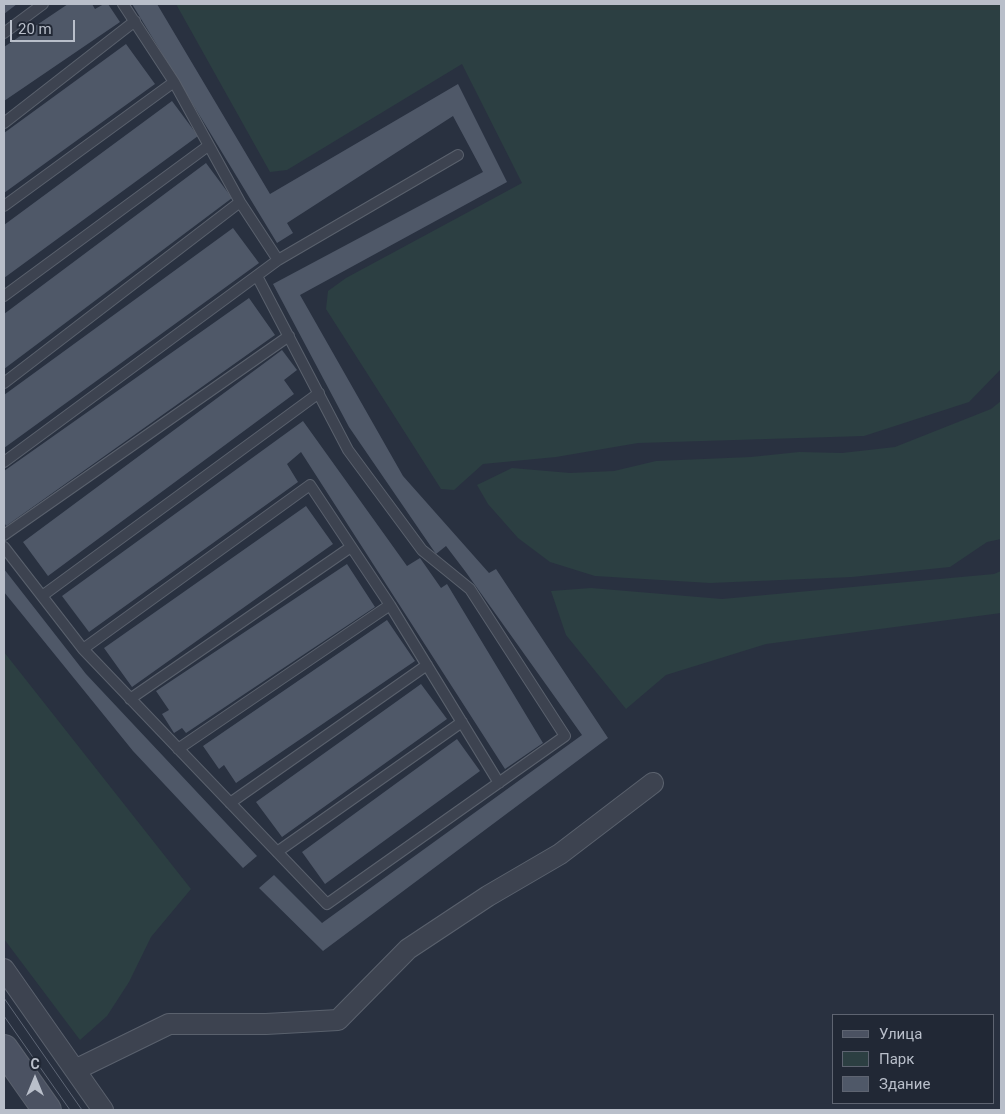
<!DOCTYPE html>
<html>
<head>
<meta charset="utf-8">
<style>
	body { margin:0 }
	#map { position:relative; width:1005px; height:1114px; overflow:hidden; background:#293140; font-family:Roboto,sans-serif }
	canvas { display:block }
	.frame { position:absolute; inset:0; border:5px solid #b9bfca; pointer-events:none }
	.legend { position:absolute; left:832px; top:1014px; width:162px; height:90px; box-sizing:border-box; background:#212835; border:1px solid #5e6471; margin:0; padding:6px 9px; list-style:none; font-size:15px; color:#b9bfca }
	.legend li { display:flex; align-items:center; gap:10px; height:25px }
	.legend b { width:25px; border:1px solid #5e6471 }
	.north { position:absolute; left:10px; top:1054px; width:50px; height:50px; -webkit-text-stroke:4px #212835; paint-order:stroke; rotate:0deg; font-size:14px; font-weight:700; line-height:20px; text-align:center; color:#b9bfca }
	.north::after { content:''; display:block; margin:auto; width:18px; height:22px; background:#b9bfca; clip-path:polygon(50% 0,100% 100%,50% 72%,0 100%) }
	.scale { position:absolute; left:10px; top:20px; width:65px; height:22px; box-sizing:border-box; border:2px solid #b9bfca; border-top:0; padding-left:6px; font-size:15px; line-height:18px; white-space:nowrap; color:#b9bfca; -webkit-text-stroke:4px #212835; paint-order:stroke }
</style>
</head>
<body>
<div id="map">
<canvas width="1005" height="1114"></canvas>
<div class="frame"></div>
<ul class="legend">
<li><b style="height:6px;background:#4b5262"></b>Улица</li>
<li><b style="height:14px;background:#2c3f42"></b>Парк</li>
<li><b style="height:14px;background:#4f5868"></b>Здание</li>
</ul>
<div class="north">С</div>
<div class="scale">20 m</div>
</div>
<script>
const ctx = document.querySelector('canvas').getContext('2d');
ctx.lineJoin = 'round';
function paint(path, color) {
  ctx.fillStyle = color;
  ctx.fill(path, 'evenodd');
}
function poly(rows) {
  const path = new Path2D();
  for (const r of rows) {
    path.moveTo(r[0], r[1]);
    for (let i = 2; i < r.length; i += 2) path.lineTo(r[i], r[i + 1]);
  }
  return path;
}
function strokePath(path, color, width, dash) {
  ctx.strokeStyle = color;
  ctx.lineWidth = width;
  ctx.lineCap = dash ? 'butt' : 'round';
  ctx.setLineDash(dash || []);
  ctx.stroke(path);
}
paint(poly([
	[176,4,1001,4,1001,369,969,402,864,436,638,443,556,457,483,464,454,490,441,489,326,309,328,291,346,278,522,183,462,64,287,170,270,172],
	[1001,401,1001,539,987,542,950,567,852,577,710,583,595,576,550,562,518,538,488,504,477,485,512,468,570,473,614,471,656,461,751,457,799,452,842,453,895,447,991,409],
	[1001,571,1001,613,766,644,666,675,626,709,566,635,551,591,591,588,722,599,994,574],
	[4,652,191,889,151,937,129,982,107,1016,80,1040,4,939]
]), '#2c3f42');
paint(poly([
	[4,4,17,4,4,14],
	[68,4,92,4,95,9,104,4,108,4,120,22,4,101,4,47],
	[132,4,157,4,270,194,458,84,507,182,300,295,403,476,489,573,496,569,608,738,323,951,259,888,274,875,322,923,582,735,465,571,446,546,436,554,349,427,273,284,483,172,453,116,287,223,293,233,277,243],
	[126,44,155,84,4,193,4,133],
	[172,101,198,136,4,278,4,225],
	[206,163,232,198,4,369,4,314],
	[233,228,259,263,4,448,4,395],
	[249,298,275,335,6,526,4,522,4,471],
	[282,350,297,370,284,380,294,394,48,576,23,542],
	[303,421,407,566,420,558,441,588,447,584,543,743,505,769,301,452,287,464,298,482,89,632,62,596],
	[306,506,333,544,132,687,104,648],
	[347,564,375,607,186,733,182,728,174,733,162,714,169,710,156,691],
	[4,569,86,674,257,856,243,868,133,751,4,592],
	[387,620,415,661,236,783,224,765,219,769,203,746],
	[421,684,447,719,282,837,256,802],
	[457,739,480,771,325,884,302,852]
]), '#4f5868');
const lane = poly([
	[123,4,174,82,240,202,278,260],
	[4,33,43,4],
	[4,123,135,21],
	[4,206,174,82],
	[4,296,208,146],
	[4,383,240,202],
	[4,462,278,260,458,155],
	[4,535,289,336],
	[4,547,83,649,327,904,565,736,470,589,422,550,348,450,257,276],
	[42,596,319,393],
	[83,649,310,485,390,605,499,783],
	[130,699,351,547],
	[178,749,390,605],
	[230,803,427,665],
	[277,852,462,722]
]);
const street = poly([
	[4,969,103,1110],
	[75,1070,169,1024,266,1024,338,1020,408,949,488,896,560,854,653,783]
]);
const secondary = poly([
	[4,1049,47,1110]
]);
strokePath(lane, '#5a616d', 12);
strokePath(street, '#5a616d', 22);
strokePath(secondary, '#5a616d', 30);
strokePath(lane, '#3d4350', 10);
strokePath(street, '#3d4350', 20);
strokePath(secondary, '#4b5262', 28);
strokePath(poly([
	[4,998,82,1110],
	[4,1016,70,1110]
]), '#5f6776', 1);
</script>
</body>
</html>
